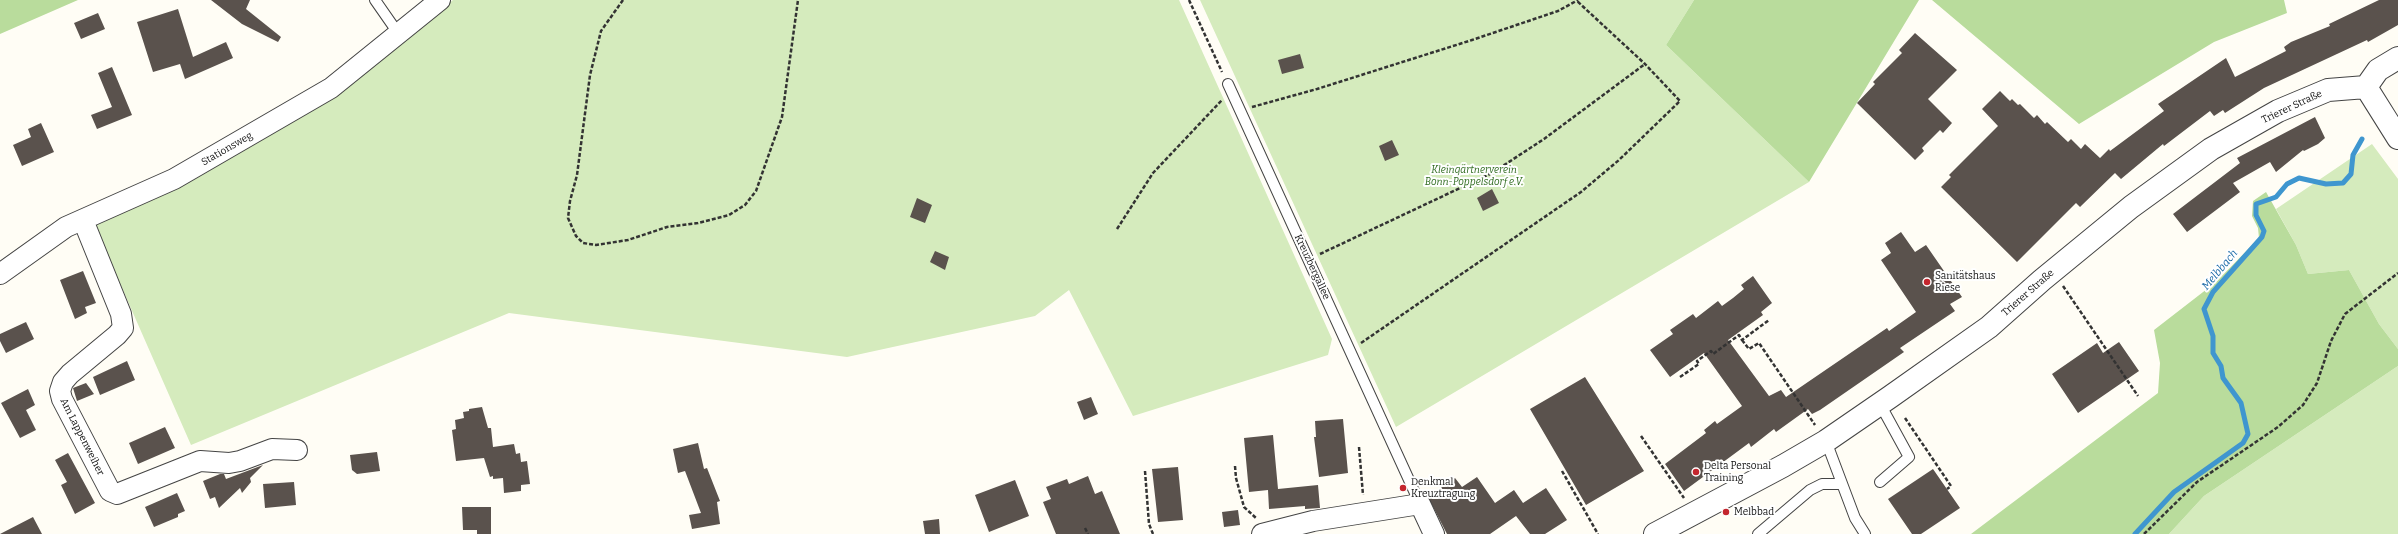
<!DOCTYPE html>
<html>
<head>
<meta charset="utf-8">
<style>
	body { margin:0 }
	canvas { display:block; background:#fffdf5 }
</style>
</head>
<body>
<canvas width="2398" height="534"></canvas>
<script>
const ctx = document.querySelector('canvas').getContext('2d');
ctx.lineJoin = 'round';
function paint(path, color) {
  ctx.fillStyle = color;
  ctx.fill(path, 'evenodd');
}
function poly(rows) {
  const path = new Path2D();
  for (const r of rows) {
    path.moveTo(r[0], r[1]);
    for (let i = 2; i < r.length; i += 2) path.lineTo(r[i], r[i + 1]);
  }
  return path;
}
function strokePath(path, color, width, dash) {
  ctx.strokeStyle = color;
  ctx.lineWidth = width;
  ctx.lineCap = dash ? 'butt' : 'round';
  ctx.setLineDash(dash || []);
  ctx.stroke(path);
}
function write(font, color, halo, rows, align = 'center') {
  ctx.font = font + ' Bitter,serif';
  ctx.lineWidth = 4;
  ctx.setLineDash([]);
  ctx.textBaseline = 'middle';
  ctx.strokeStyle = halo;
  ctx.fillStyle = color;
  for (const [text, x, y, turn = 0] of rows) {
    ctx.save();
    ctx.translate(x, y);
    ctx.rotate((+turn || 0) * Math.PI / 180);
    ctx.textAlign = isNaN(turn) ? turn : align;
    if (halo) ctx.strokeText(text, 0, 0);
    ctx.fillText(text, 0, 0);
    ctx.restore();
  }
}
paint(poly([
	[453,0,1179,0,1332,339,1328,355,1133,416,1069,290,1035,316,847,357,509,313,191,445,93,222,184,185,333,95],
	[1200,0,1694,0,1666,45,1809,182,1396,427],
	[2372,144,2398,179,2398,349,2379,324,2349,270,2308,274,2296,245,2276,209],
	[2398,366,2398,534,2169,534,2204,496]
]), '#d5ebbd');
paint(poly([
	[0,0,78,0,0,34],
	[1694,0,1919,0,1809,182,1666,45],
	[1932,0,2284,0,2287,13,2214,42,2079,124],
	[2266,192,2296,245,2308,274,2349,270,2379,324,2398,349,2398,366,2204,496,2169,534,1971,534,2158,393,2160,363,2154,330,2216,282,2259,238,2258,228,2252,216,2253,201]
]), '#b9dc9c');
strokePath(poly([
	[2135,534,2174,492,2243,443,2248,434,2241,403,2223,378,2221,366,2213,353,2213,336,2204,309,2213,292,2262,237,2264,231,2256,215,2256,204,2276,197,2287,184,2299,178,2326,184,2343,183,2351,174,2353,155,2362,139]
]), '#3f96cf', 5);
paint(poly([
	[211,0,250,0,246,9,281,37,278,42,242,24],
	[2379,0,2398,0,2398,25,2368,42,2367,40,2264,88,2225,113,2223,110,2214,116,2210,111,2164,146,2163,144,2121,179,2115,173,2080,207,2076,203,2017,262,1941,187,1951,177,1949,175,1998,126,1982,109,2000,91,2010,101,2012,99,2018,105,2020,104,2034,118,2037,115,2045,124,2047,122,2068,142,2071,139,2081,149,2085,144,2100,158,2109,149,2110,151,2164,111,2158,104,2226,58,2235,77,2286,51,2284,47,2291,42,2330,26,2329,24],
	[178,9,193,57,226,42,233,58,185,79,180,64,153,72,137,22],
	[98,13,105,29,81,39,74,23],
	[1915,33,1957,70,1928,99,1952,123,1943,133,1940,130,1922,148,1924,151,1915,160,1857,103,1875,84,1873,82,1902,53,1899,50],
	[1300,54,1304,68,1282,74,1278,60],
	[112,67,132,115,97,129,91,115,112,107,98,73],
	[2315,117,2325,138,2318,144,2304,151,2303,150,2276,172,2270,162,2233,183,2240,192,2187,232,2173,214,2240,163,2237,158],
	[41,123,54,152,22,166,13,145,31,137,28,129],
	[1392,140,1399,155,1385,161,1379,146],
	[1492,189,1499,203,1483,211,1477,198],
	[917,198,932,205,925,223,910,217],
	[1901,232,1915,252,1926,245,1962,297,1950,304,1955,311,1900,348,1904,352,1820,410,1812,414,1808,409,1776,432,1774,429,1751,447,1749,443,1684,491,1665,464,1706,433,1704,430,1715,421,1717,424,1742,406,1704,353,1670,377,1650,350,1673,334,1670,330,1693,314,1696,318,1718,301,1722,306,1733,298,1744,289,1741,285,1753,276,1772,303,1761,312,1763,315,1728,340,1769,396,1781,390,1786,397,1887,328,1889,331,1916,312,1881,260,1891,253,1885,243],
	[935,251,949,257,945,270,930,262],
	[83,271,96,303,85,307,87,313,75,319,60,280],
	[26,322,34,339,6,353,0,341,0,334],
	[2119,342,2139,371,2078,413,2052,374,2097,343,2103,353],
	[127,361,135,380,100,395,93,377],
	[1585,377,1644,471,1586,505,1530,409],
	[86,383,94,394,77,401,73,388],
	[28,389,35,405,26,410,36,430,20,438,1,403],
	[1091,397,1098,414,1084,420,1077,402],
	[482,407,488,428,491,428,493,447,514,444,516,454,520,453,521,462,527,461,530,484,521,485,521,491,504,493,503,478,493,479,493,476,490,477,484,458,456,461,452,430,456,429,455,420,464,418,463,412,469,411,469,409],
	[1343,419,1348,473,1319,477,1314,437,1316,437,1315,421],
	[165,427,175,448,138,464,129,443],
	[1273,435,1278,489,1318,485,1320,508,1305,509,1305,506,1269,509,1268,490,1249,492,1244,438],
	[698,443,704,469,707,468,720,501,717,502,720,524,692,529,689,515,701,513,685,471,678,473,673,449],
	[377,452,380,471,357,474,352,470,350,455],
	[68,453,95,503,75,514,61,485,67,482,55,460],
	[263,465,250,478,251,482,242,493,240,488,219,508,215,497,210,499,203,481,220,474,224,474,226,479],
	[1178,467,1183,520,1158,522,1152,469],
	[1933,469,1960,508,1921,534,1912,534,1888,499],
	[1088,476,1095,494,1102,491,1120,534,1056,534,1043,502,1051,499,1046,487,1067,479,1069,484],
	[1477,477,1495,503,1514,490,1523,503,1546,488,1567,520,1545,534,1530,534,1516,516,1490,534,1447,534,1428,497,1455,478,1462,487],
	[1015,480,1029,516,989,532,975,495],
	[294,482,296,505,265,508,263,484],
	[177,493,185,511,178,514,178,517,154,527,145,507],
	[462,507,491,507,491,534,477,534,477,530,463,530],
	[1238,510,1240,525,1224,527,1222,512],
	[33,517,42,534,0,534],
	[939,519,940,534,925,534,923,521]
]), '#5a524d');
const service = poly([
	[375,0,398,33],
	[1228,84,1420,504],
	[1826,441,1855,518,1865,534],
	[1880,482,1909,457,1880,404],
	[1758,534,1810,490,1822,484,1842,484]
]);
const minor = poly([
	[83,220,121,314,123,328,117,335,70,374,63,382,60,391,62,399,110,491,117,494,200,461,229,463,240,461,272,449,297,450],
	[0,274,66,227,174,179,331,88,440,0],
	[1262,534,1313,521,1420,504,1434,534]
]);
const tertiary = poly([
	[2366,87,2398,138],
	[1655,534,1783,466,1826,441,1890,397,1989,327,2042,280,2131,207,2211,149,2278,111,2328,90,2366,87,2378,70,2398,58]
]);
strokePath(service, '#444', 12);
strokePath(minor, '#444', 22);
strokePath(tertiary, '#444', 24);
strokePath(poly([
	[623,0,601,31,590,75,577,175,570,201,568,218,576,236,583,243,596,245,628,240,667,227,698,223,729,215,745,205,756,191,782,117,798,0],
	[1189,0,1222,72],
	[1252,107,1317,89,1472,40,1558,11,1578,0],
	[1117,229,1153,173,1222,100],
	[1320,254,1492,173,1544,139,1645,64],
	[2063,286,2138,396],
	[1742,340,1749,349,1759,343,1815,425],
	[1361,343,1581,192,1619,160,1680,101,1645,64,1577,1],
	[1680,377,1699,364,1697,361,1711,351,1713,354,1739,335,1742,340,1769,320],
	[1905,418,1951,486,1947,489],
	[1641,436,1684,498],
	[1359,447,1363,495],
	[1235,466,1236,478,1244,507,1256,518],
	[1145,471,1149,524,1153,534],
	[1562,471,1598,534],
	[1085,528,1088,534],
	[2144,534,2197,482,2278,427,2303,405,2317,383,2331,341,2345,314,2398,273]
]), '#333', 2.5, [4, 2]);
strokePath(service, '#fff', 10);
strokePath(minor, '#fff', 20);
strokePath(tertiary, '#fff', 22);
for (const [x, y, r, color] of [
	[1927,282,4,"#c4262e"],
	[1696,472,4,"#c4262e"],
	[1403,488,4,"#c4262e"],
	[1726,512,4,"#c4262e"]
]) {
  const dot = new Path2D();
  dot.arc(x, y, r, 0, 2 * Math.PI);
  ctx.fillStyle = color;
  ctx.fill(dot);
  strokePath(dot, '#fff', 1.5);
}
write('10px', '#111', '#fff', [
	["Trierer Straße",2292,107,-25],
	["Stationsweg",227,149,-30],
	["Kreuzbergallee",1312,267,65],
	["Trierer Straße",2028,293,-41],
	["Am Lappenweiher",82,437,63]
]);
write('italic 10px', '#2f6b1f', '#fff', [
	["Kleingärtnerverein",1474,170],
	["Bonn-Poppelsdorf e.V.",1474,182]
]);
write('10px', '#111', '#fff', [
	["Sanitätshaus",1935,276],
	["Riese",1935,288],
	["Delta Personal",1704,466],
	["Training",1704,478],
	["Denkmal",1411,482],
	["Kreuztragung",1411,494],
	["Melbbad",1734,512]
], 'left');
write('italic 11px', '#1768a6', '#fff', [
	["Melbbach",2220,270,-50]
]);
</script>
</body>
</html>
